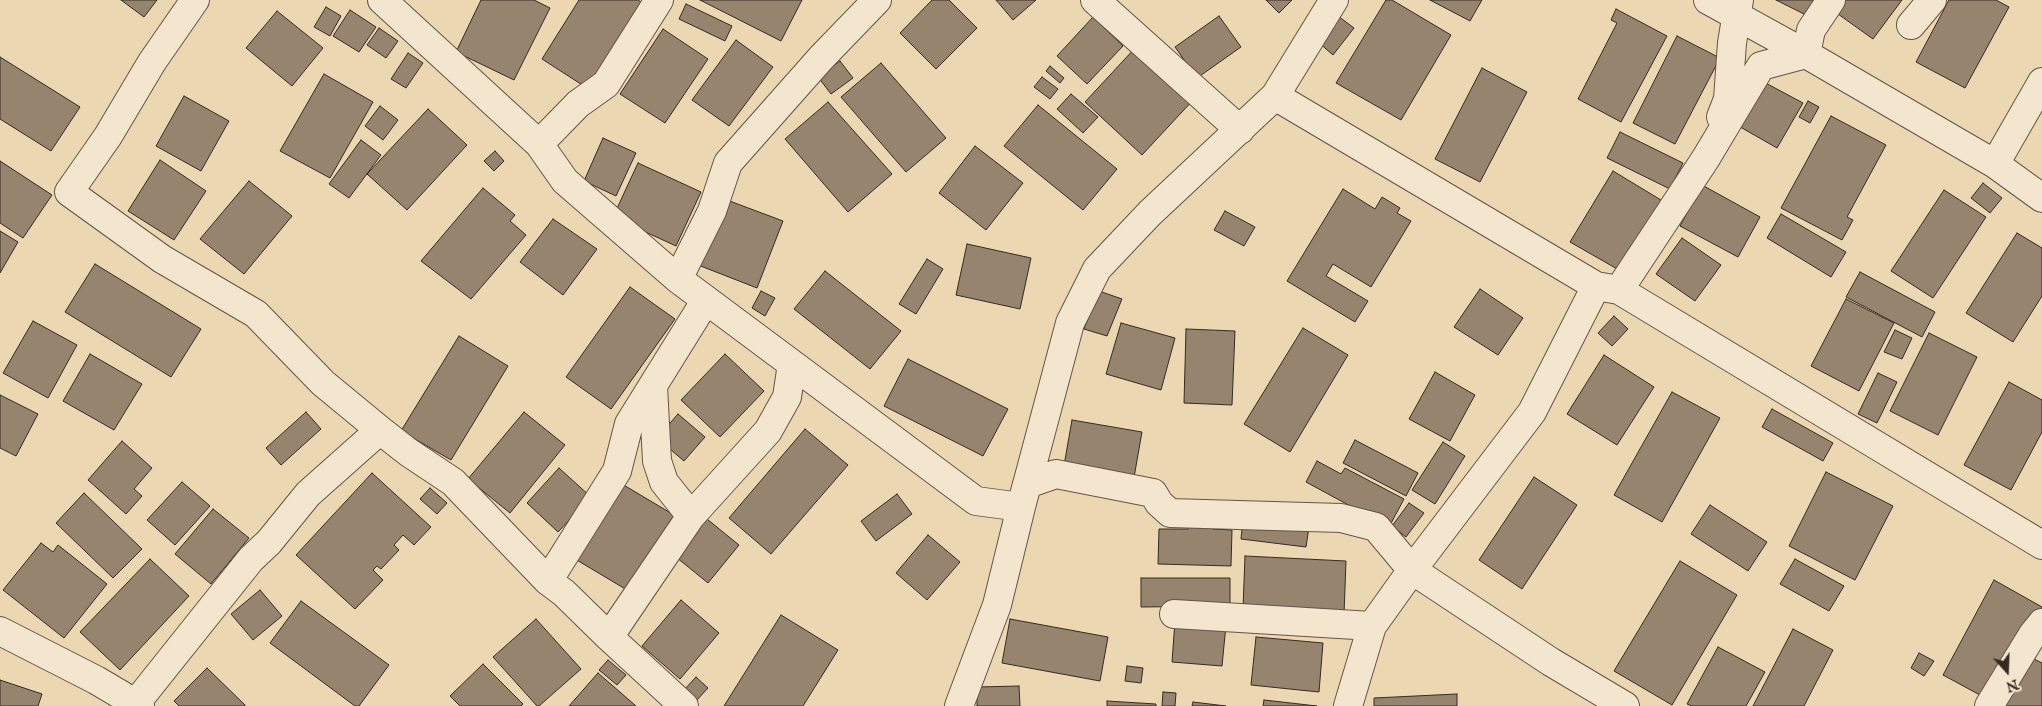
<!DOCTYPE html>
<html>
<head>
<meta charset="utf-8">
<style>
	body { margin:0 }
	#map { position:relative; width:2042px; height:706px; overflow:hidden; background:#ecd7b3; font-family:"IM FELL English",serif }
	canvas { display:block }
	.north { position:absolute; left:1982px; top:646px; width:50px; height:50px; -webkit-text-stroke:4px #f3e5ce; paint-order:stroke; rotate:160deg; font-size:14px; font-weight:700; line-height:20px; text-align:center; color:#382a23 }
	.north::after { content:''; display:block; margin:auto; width:18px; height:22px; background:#382a23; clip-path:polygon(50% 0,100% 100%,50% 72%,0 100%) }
</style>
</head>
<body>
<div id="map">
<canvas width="2042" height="706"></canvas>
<div class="north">N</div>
</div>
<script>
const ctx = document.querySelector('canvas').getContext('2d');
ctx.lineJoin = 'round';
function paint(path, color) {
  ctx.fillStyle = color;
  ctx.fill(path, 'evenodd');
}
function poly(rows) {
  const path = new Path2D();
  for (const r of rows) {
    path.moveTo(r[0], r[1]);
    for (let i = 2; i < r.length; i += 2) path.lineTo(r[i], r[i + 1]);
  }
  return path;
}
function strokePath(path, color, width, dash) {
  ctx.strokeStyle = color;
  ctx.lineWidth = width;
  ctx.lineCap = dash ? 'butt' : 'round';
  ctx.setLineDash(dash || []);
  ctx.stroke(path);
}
const building = poly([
	[121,0,157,0,144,17,121,0],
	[481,0,534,0,550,8,514,80,456,52,481,0],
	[579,0,638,0,641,2,587,88,542,59,579,0],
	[700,0,802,0,781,41,700,0],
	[932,0,949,0,977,28,936,69,900,33,932,0],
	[996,0,1036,0,1013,20,996,0],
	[1266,0,1292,0,1279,13,1266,0],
	[1386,0,1392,0,1451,35,1401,120,1336,83,1386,0],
	[1430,0,1482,0,1470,21,1430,0],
	[1776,0,1823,0,1814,19,1776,0],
	[1837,0,1902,0,1873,39,1831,9,1837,0],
	[1949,0,1996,0,2009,7,1965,88,1916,62,1949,0],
	[686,4,732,26,725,41,679,19,686,4],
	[326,7,341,16,330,36,314,27,326,7],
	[1616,9,1667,36,1621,122,1578,99,1617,23,1611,20,1616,9],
	[350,10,376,27,359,52,333,36,350,10],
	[277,11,323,48,292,86,246,48,277,11],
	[1219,16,1241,47,1197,78,1175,47,1219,16],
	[1338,16,1354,28,1333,55,1318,42,1338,16],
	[1093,17,1123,46,1087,84,1057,56,1093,17],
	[379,28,398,41,386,58,367,45,379,28],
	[663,29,708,59,665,123,620,94,663,29],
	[1677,36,1720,58,1675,144,1633,123,1677,36],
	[736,40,773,67,729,126,692,100,736,40],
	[1136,47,1194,99,1142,155,1085,102,1136,47],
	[408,53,423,63,406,88,391,79,408,53],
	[0,57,80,107,51,151,0,119,0,57],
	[840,61,853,78,831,94,818,77,840,61],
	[881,63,946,138,906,172,841,97,881,63],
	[1050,66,1064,78,1060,83,1046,71,1050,66],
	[1482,68,1527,92,1480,182,1435,159,1482,68],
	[324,74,373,102,330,178,280,151,324,74],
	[1042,77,1058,89,1050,99,1034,87,1042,77],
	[1760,80,1803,103,1777,148,1735,124,1760,80],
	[1071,94,1098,117,1083,133,1057,109,1071,94],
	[184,96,229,121,201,171,156,146,184,96],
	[1808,101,1819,107,1810,123,1799,117,1808,101],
	[828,102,892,174,848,212,785,139,828,102],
	[1038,105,1117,169,1083,210,1004,146,1038,105],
	[380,106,398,120,383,140,365,126,380,106],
	[428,109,467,145,407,210,367,174,428,109],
	[1831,116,1886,145,1847,217,1853,220,1842,240,1781,208,1831,116],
	[1620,132,1683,163,1670,189,1607,158,1620,132],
	[603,138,636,153,616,196,584,181,603,138],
	[361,140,381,155,349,198,329,184,361,140],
	[975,146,1023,183,986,230,939,193,975,146],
	[495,151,504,161,494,171,484,161,495,151],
	[160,160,206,191,174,240,128,211,160,160],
	[0,161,52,195,23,238,0,223,0,161],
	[638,163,701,192,676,246,613,217,638,163],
	[1613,171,1661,200,1619,270,1570,242,1613,171],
	[249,181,292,216,244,274,200,239,249,181],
	[1983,183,2002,198,1990,213,1971,198,1983,183],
	[1702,185,1760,217,1738,257,1680,226,1702,185],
	[483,188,515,215,510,221,526,235,471,299,421,261,483,188],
	[1343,189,1375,209,1382,197,1400,208,1397,213,1411,221,1371,287,1333,264,1326,276,1368,301,1355,322,1287,281,1343,189],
	[1944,190,1986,217,1933,298,1891,271,1944,190],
	[719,197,783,221,757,288,693,263,719,197],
	[1225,211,1255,227,1244,246,1214,230,1225,211],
	[1781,214,1846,252,1831,277,1767,238,1781,214],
	[553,219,597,249,563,295,520,262,553,219],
	[0,231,18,242,0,273,0,231],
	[2017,233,2042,248,2042,296,2013,342,1966,313,2017,233],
	[1682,238,1721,265,1695,301,1656,274,1682,238],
	[967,244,1031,258,1020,309,956,295,967,244],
	[927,259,943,269,916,314,899,304,927,259],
	[95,264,201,329,171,377,65,312,95,264],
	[825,271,901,331,870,369,794,309,825,271],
	[1860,272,1935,312,1922,337,1846,297,1860,272],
	[630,287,675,319,611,409,566,377,630,287],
	[1480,289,1523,318,1498,355,1454,327,1480,289],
	[761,291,775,298,765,316,752,308,761,291],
	[1099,291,1122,299,1107,336,1084,329,1099,291],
	[1846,299,1894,323,1859,391,1811,366,1846,299],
	[1614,316,1628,329,1612,346,1598,333,1614,316],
	[33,321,77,345,48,398,3,373,33,321],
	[1121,323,1175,338,1161,390,1106,374,1121,323],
	[1303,328,1348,355,1290,452,1244,424,1303,328],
	[1186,329,1235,331,1232,405,1184,403,1186,329],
	[1895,330,1912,338,1902,359,1884,352,1895,330],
	[1929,333,1977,357,1938,435,1890,411,1929,333],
	[459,336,508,366,451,460,401,431,459,336],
	[90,354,142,384,114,430,63,401,90,354],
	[725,354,764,391,720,437,681,400,725,354],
	[1604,355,1654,387,1617,445,1567,414,1604,355],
	[908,359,1008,409,983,456,884,406,908,359],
	[1435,372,1475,395,1450,441,1409,419,1435,372],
	[1878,373,1897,382,1877,423,1858,414,1878,373],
	[2009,382,2042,400,2042,432,2011,490,1964,465,2009,382],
	[1672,392,1720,418,1662,522,1614,495,1672,392],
	[0,395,38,414,16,456,0,448,0,395],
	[1772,409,1833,443,1823,461,1762,427,1772,409],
	[306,412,321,429,281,465,266,448,306,412],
	[524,412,565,445,510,513,468,479,524,412],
	[678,414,705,437,684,461,657,438,678,414],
	[1072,420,1142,432,1133,483,1063,471,1072,420],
	[805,429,848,465,771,554,729,518,805,429],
	[1355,440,1418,473,1406,496,1343,463,1355,440],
	[122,441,152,468,134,489,142,496,126,514,88,480,122,441],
	[1443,442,1465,456,1435,504,1412,490,1443,442],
	[1317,461,1341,474,1345,468,1404,499,1389,527,1306,482,1317,461],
	[559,468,591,497,558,532,527,503,559,468],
	[1826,472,1893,506,1855,580,1789,546,1826,472],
	[372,473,431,527,414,545,403,535,394,545,399,550,381,569,377,566,373,570,383,580,355,609,296,555,372,473],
	[1534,477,1577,505,1522,589,1479,560,1534,477],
	[617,481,674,515,627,590,570,556,617,481],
	[182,482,210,506,175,545,147,520,182,482],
	[430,488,447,503,437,514,420,499,430,488],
	[84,493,142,549,113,578,56,523,84,493],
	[897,494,912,514,876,541,861,521,897,494],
	[1409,503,1424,513,1406,537,1392,526,1409,503],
	[1710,505,1767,542,1748,571,1691,534,1710,505],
	[213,509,249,538,211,584,175,554,213,509],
	[702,515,739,545,708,583,671,553,702,515],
	[1243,518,1309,527,1306,547,1241,539,1243,518],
	[1189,520,1213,520,1213,529,1232,530,1231,566,1158,564,1159,529,1188,529,1189,520],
	[928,535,960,562,927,600,896,573,928,535],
	[41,543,53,552,58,545,107,584,64,638,3,590,41,543],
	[1245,556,1346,561,1344,614,1243,609,1245,556],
	[150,559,189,596,120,670,80,632,150,559],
	[1795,559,1844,586,1829,611,1780,584,1795,559],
	[1680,561,1737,595,1672,705,1614,671,1680,561],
	[1141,578,1230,578,1230,606,1141,607,1141,578],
	[1994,580,2042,607,1991,701,1943,675,1994,580],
	[260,590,282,616,253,640,231,614,260,590],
	[681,600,719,633,680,679,642,646,681,600],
	[301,601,389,665,359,706,355,706,270,643,301,601],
	[781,615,838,650,803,706,724,706,781,615],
	[536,619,581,669,539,706,537,706,493,657,536,619],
	[1010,619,1108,637,1100,681,1002,663,1010,619],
	[1175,621,1226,625,1222,666,1172,662,1175,621],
	[1793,629,1833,650,1804,706,1753,706,1793,629],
	[1256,637,1323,643,1319,692,1251,685,1256,637],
	[1718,647,1765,672,1746,706,1692,706,1687,704,1718,647],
	[1919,653,1934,661,1924,676,1911,668,1919,653],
	[2026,655,2042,663,2042,706,2006,706,2000,703,2026,655],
	[608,660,626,675,617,685,599,670,608,660],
	[483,664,523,704,521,706,460,706,450,696,483,664],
	[1127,666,1143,668,1141,683,1125,681,1127,666],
	[207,668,245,705,245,706,179,706,174,701,207,668],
	[598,673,636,706,569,706,598,673],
	[696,677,708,688,696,701,684,690,696,677],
	[0,680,42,694,38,706,0,706,0,680],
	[1019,686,1020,706,977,706,977,687,1019,686],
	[1163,692,1176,693,1175,706,1162,706,1163,692],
	[1457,694,1457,706,1374,706,1374,698,1457,694],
	[1264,700,1317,706,1263,706,1264,700],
	[1107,701,1156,704,1156,706,1107,706,1107,701],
	[1193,702,1226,706,1192,706,1193,702]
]);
paint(building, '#96846e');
strokePath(building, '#382a23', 1);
const minor = poly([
	[195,0,152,62,108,136,69,192,162,259,256,314,323,383,380,430],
	[382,0,539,144,565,181,678,279,976,501,1021,507,1027,484,1056,474,1153,493,1159,503,1170,513,1341,518,1376,527,1412,570,1551,662,1625,706],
	[1095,0,1240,130],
	[1708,0,1806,54,1995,164,2042,82],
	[1911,25,1932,0],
	[1275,96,1596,286,1619,290,2042,545],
	[1721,117,1728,99,1732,43,1739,0],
	[539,144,578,104,606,84,659,0],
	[1995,164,2042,198],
	[678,279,712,211,728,163,821,58,877,0],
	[1619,290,1706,158,1761,66,1806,54,1811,30,1831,0],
	[653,386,657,461,664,482,691,516],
	[548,581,617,471,629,424,706,300],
	[1174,614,1372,626],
	[0,631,96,680,140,706],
	[609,637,691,516,768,431,787,397,792,364],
	[136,703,251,559,269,542,308,494,380,430,408,452,453,482,548,581,564,593,609,637,684,706],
	[959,706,997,605,1021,507,1070,323,1097,269,1150,213,1275,96,1334,0],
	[1348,706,1372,626,1412,570,1532,412,1596,286],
	[1989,706,2033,634,2042,623]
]);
strokePath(minor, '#655547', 30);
strokePath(minor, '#f3e5ce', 28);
</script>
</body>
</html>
